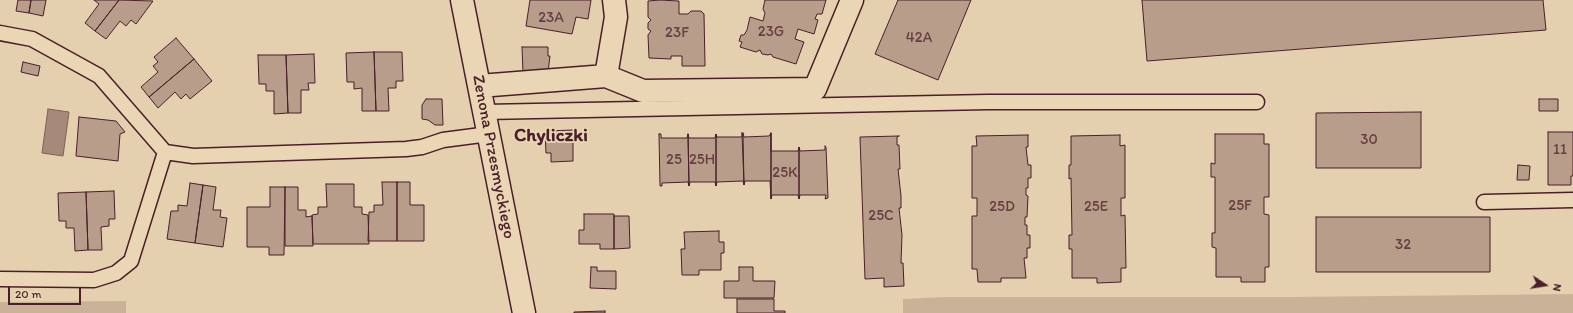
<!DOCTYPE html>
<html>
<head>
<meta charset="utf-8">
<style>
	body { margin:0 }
	#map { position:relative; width:1573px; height:313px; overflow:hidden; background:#e4cfaf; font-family:Itim,sans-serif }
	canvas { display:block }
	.north { position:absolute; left:1525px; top:265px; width:40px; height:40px; -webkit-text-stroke:3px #ead6b4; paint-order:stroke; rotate:102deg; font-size:11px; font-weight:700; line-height:16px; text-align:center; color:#4a1f2b }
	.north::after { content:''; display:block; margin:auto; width:14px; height:18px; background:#4a1f2b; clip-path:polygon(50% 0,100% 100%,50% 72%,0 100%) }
	.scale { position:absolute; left:8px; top:287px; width:73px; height:18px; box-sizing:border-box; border:2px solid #4a1f2b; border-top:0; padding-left:5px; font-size:12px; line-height:14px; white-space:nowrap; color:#4a1f2b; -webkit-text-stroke:3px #ead6b4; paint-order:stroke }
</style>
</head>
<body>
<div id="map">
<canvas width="1573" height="313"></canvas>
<div class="north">N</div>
<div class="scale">20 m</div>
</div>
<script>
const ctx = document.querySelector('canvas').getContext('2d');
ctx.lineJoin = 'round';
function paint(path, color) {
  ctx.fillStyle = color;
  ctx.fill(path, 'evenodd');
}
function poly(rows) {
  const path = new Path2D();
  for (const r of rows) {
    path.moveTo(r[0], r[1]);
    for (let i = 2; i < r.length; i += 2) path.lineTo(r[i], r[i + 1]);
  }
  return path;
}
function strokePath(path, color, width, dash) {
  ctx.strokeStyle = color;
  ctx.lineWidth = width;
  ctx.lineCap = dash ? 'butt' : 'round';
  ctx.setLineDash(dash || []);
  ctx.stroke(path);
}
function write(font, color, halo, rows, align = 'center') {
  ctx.font = font + ' Itim,sans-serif';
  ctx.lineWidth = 3.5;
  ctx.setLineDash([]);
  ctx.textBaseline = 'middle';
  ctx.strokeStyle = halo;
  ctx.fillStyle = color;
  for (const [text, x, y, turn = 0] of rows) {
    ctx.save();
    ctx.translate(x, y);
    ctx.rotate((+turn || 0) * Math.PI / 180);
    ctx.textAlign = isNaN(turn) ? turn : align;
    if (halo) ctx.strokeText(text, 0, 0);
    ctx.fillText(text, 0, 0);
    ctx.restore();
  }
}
paint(poly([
	[1573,294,1573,313,903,313,903,299,947,297,1294,297],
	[126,301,126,313,0,313,0,302]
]), '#cab299');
const water = poly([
	[48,109,69,112,63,156,42,153,48,109]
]);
paint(water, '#a7897a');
strokePath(water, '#825f5a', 1);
const building = poly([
	[18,0,31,0,29,13,16,11,18,0],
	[31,0,46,0,43,16,29,13,31,0],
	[94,0,119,0,95,31,85,23,99,4,94,0],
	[119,0,153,1,136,24,131,20,126,26,120,21,106,39,95,31,119,0],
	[530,0,591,0,588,19,576,17,572,34,526,26,530,0],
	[660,0,679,1,679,14,688,14,691,11,701,11,704,14,705,66,682,66,682,56,671,56,671,59,649,58,648,35,651,31,648,29,648,23,651,20,648,17,648,1,660,0],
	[765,0,826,0,822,14,817,14,815,19,818,20,814,34,798,29,795,39,804,42,796,64,773,57,771,54,768,55,762,54,760,50,756,52,740,47,742,42,739,41,741,35,744,35,747,30,750,17,763,21,765,13,763,9,765,0],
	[898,0,971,0,938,80,875,54,898,0],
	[1142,0,1543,0,1546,30,1147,61,1142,0],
	[176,38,194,59,149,97,141,87,158,72,153,66,158,62,154,57,176,38],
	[522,47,548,47,548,56,550,56,548,72,523,73,522,47],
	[374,52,376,111,362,111,362,88,354,89,354,82,347,82,346,53,374,52],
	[374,52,402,52,403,81,396,81,396,88,388,88,389,111,376,111,374,52],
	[314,54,315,83,308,83,309,90,301,90,301,113,288,113,286,55,314,54],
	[258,55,286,55,288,113,274,114,274,91,266,91,266,84,259,84,258,55],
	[194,59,212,81,190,99,186,94,181,99,175,92,158,108,149,97,194,59],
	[23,62,40,66,38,76,21,72,23,62],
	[426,99,442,99,443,125,435,125,428,120,422,119,422,105,426,99],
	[1539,99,1558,99,1558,111,1539,111,1539,99],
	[1421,112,1421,168,1316,168,1316,113,1421,112],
	[79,117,116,121,125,132,120,134,118,161,76,156,79,117],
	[573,130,573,161,551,162,551,153,546,153,545,131,573,130],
	[1548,132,1573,132,1573,176,1571,176,1571,185,1548,185,1548,132],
	[742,133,744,185,743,181,717,182,716,186,716,134,717,137,742,137,742,133],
	[743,133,744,137,769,136,771,133,771,199,770,181,745,181,744,185,743,133],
	[771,133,771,151,798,151,799,147,799,199,798,195,772,195,771,199,771,133],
	[659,134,661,134,661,138,687,138,688,134,689,186,688,182,662,183,662,186,660,186,659,134],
	[688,134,689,138,715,138,716,134,716,186,715,182,690,182,689,186,688,134],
	[1215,134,1264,134,1264,144,1269,144,1269,197,1264,197,1264,214,1269,215,1269,267,1265,267,1265,282,1241,282,1241,277,1216,277,1216,248,1212,247,1212,233,1215,233,1215,177,1211,177,1211,163,1215,164,1215,134],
	[1028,135,1028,147,1026,147,1028,165,1031,165,1031,178,1028,178,1028,188,1026,188,1026,195,1028,196,1027,217,1025,217,1025,225,1027,225,1027,235,1030,235,1030,248,1027,248,1027,258,1024,258,1026,278,1001,278,1001,282,978,282,977,269,972,269,972,216,977,216,977,198,972,198,972,146,977,146,976,136,1028,135],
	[1120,135,1120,146,1125,145,1125,198,1121,198,1121,216,1125,215,1126,268,1121,268,1121,282,1097,283,1097,278,1072,278,1072,249,1069,249,1069,235,1072,235,1071,178,1069,179,1069,165,1071,165,1071,136,1120,135],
	[899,136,897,137,897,145,899,145,900,169,898,169,901,196,901,208,899,208,902,235,901,263,903,263,904,286,884,287,884,278,865,279,860,137,899,136],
	[825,146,826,147,828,198,825,199,826,195,800,195,799,199,799,147,800,151,825,150,825,146],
	[1518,165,1530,166,1529,180,1517,180,1518,165],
	[382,182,397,182,397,241,368,241,369,212,374,212,374,205,383,205,382,182],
	[397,182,410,182,410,205,424,205,424,241,397,241,397,182],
	[190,183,203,185,195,243,167,239,171,211,178,211,178,205,187,206,190,183],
	[326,184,354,184,354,207,362,207,362,214,368,215,369,244,313,244,312,215,318,214,318,207,327,207,326,184],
	[203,185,216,187,213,210,221,210,220,217,227,218,223,247,195,243,203,185],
	[270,187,285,187,284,255,269,255,269,247,247,247,247,207,270,207,270,187],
	[285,187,298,187,298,210,306,210,306,217,312,216,313,246,285,246,285,187],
	[114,191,115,219,109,219,109,226,101,227,102,250,88,250,86,192,114,191],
	[86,192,88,250,75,251,74,228,66,228,66,221,59,221,58,193,86,192],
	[584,214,614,214,614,249,600,249,600,244,579,244,579,230,584,230,584,214],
	[614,216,629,216,630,248,614,249,614,216],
	[1316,217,1490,217,1490,272,1316,272,1316,217],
	[719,231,719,242,724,242,724,253,721,253,721,270,699,270,699,275,682,275,681,249,685,249,684,232,719,231],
	[591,267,597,267,597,271,616,271,616,289,590,288,591,267],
	[739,267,753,267,753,281,775,281,774,298,724,298,724,281,739,281,739,267],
	[737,299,774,299,774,311,785,311,785,313,737,313,737,299],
	[605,311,605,313,574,313,574,312,605,311]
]);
paint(building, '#b89d8a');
strokePath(building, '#4a1f2b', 1);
const lane = poly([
	[0,33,32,39,99,76,165,152,193,156,406,149,422,147,443,140,489,134],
	[485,112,988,102,1257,102],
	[1484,202,1573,200],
	[0,279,94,280,116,273,131,261,165,152]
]);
const street = poly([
	[462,0,524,313],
	[606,76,643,91,815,89,852,0],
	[479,86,606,76,616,17,614,0]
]);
strokePath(lane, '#4a1f2b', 17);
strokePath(street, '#4a1f2b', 25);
strokePath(lane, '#ead6b4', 14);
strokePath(street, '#ead6b4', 22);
write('15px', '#663e43', null, [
	["23A",551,18],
	["23G",771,32],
	["23F",677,33],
	["42A",919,38],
	["30",1369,140],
	["11",1560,150],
	["25",674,160],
	["25H",702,160],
	["25K",785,173],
	["25F",1240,206],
	["25D",1002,207],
	["25E",1096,207],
	["25C",881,216],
	["32",1403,245]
]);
write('17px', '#4a1f2b', '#ead6b4', [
	["Zenona Przesmyckiego",493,157,79]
]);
write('bold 19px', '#4a1f2b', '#ead6b4', [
	["Chyliczki",551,136]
]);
</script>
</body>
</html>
